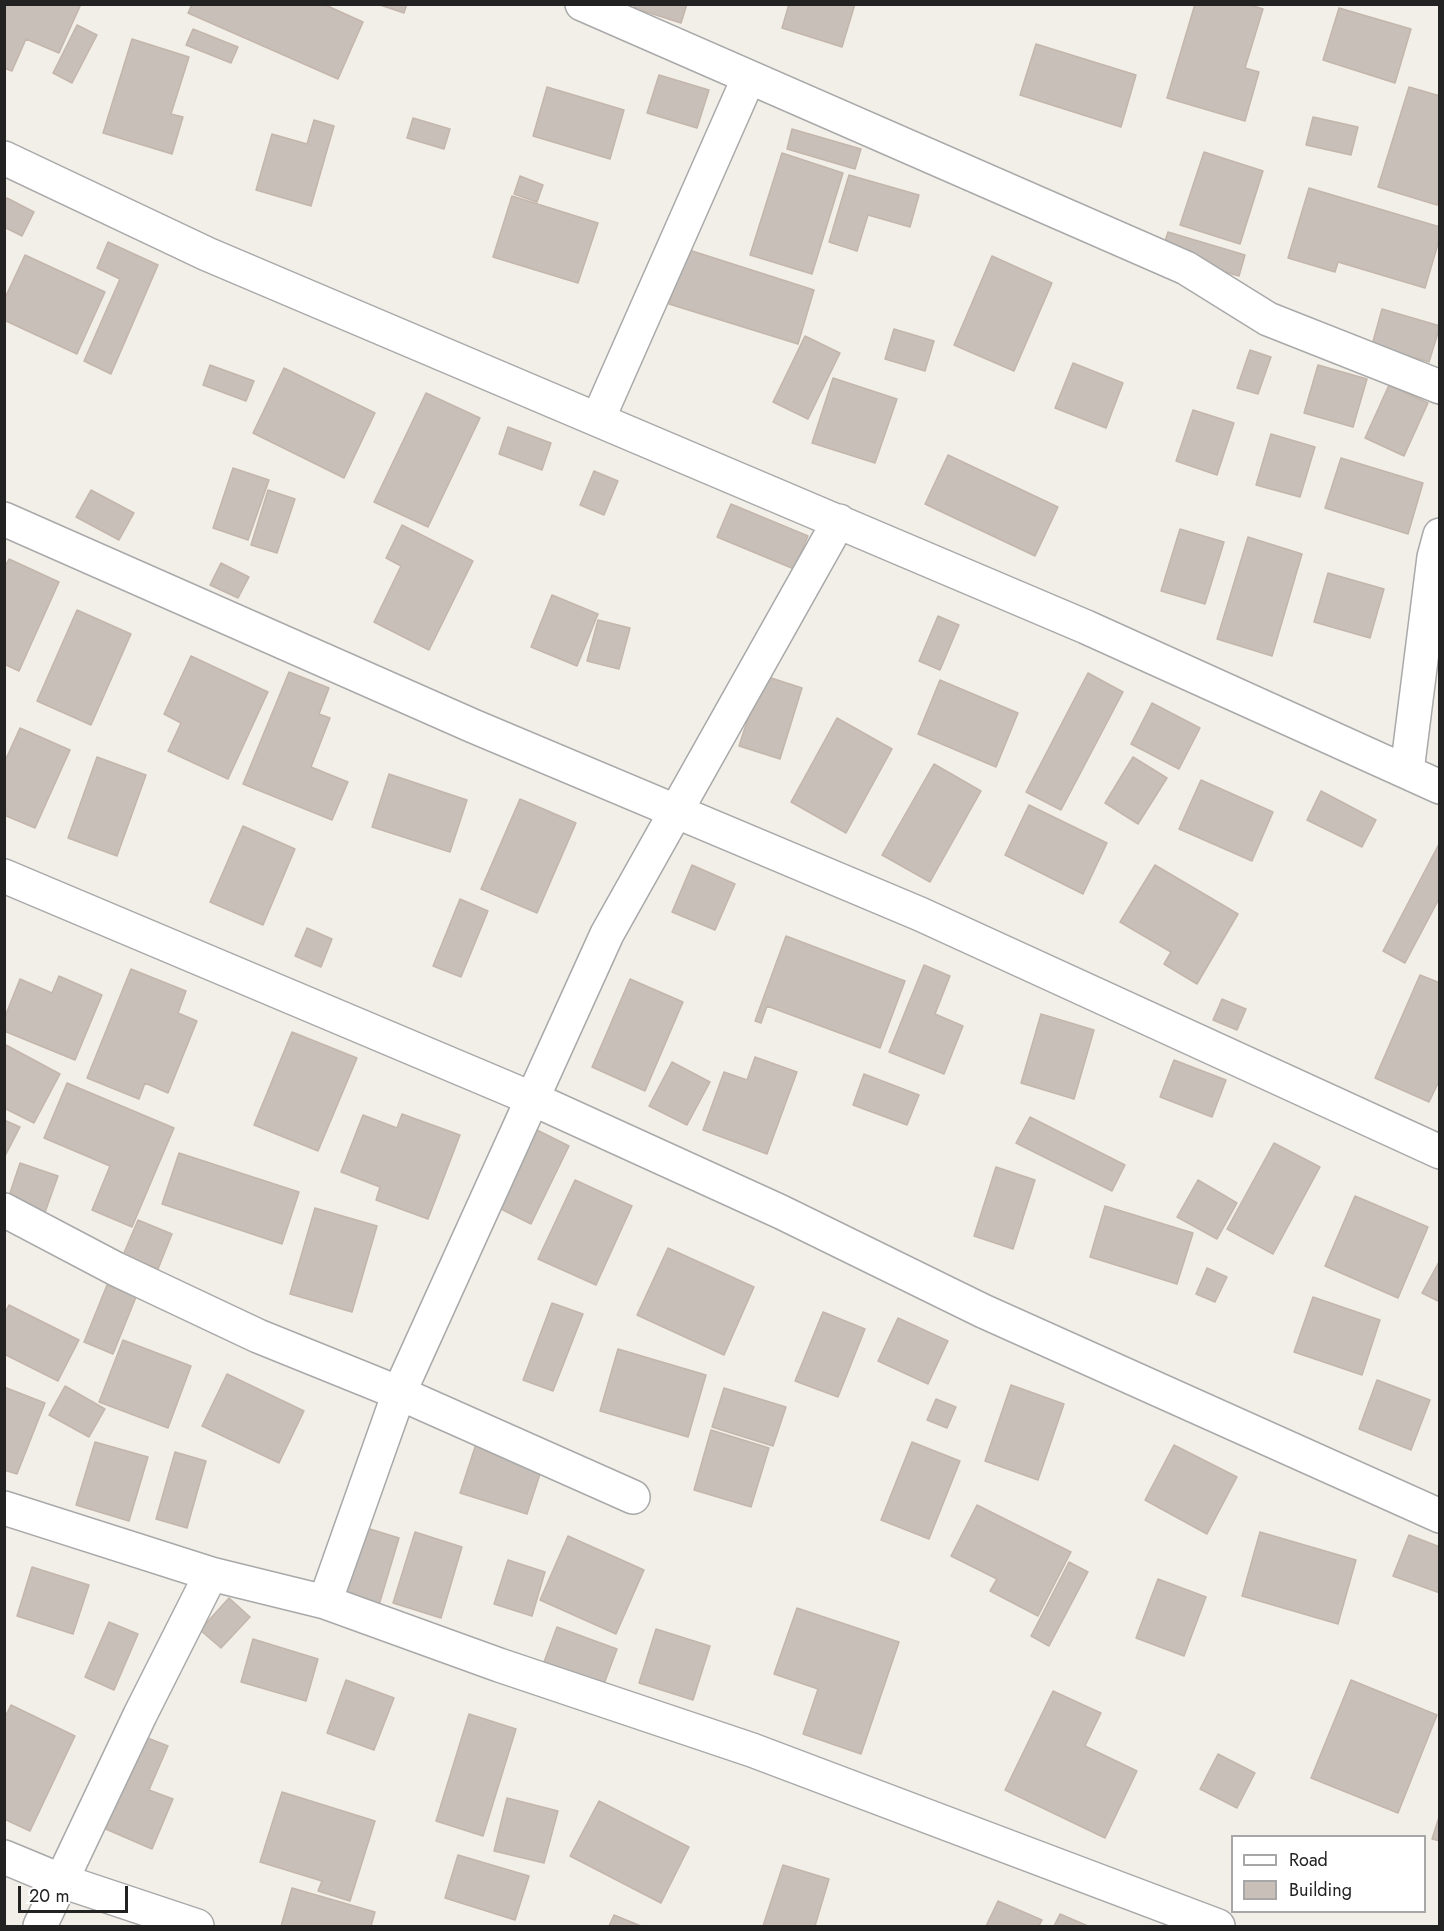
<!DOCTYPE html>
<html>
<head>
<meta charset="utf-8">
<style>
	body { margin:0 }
	#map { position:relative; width:1444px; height:1931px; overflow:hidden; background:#f2efe9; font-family:Jost,sans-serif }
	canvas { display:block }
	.frame { position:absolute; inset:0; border:6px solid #222; pointer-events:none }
	.legend { position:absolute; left:1231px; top:1835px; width:195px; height:78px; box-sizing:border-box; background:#fff; border:2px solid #a7a7a7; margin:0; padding:8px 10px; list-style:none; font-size:18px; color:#222 }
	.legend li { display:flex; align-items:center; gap:12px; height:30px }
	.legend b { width:30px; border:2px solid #a7a7a7 }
	.scale { position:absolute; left:18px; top:1886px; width:110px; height:27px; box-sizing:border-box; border:3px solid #222; border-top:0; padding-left:8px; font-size:18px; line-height:21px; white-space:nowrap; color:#222; -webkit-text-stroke:4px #fff; paint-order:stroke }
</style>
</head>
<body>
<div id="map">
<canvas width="1444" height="1931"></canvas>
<div class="frame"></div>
<ul class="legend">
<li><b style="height:8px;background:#fff"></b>Road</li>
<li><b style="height:16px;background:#c7bfb8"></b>Building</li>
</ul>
<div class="scale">20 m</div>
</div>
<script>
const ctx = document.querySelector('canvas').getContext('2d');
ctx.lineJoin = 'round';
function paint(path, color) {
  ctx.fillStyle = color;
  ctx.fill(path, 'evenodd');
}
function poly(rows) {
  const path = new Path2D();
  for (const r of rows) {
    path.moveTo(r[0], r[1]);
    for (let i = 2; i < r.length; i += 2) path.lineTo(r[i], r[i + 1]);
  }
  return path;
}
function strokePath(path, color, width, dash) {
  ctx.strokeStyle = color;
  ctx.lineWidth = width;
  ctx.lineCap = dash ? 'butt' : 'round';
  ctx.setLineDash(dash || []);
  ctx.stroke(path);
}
const building = poly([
	[4,4,81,4,59,53,26,39,12,71,4,68,4,4],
	[192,4,323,4,363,22,338,79,188,13,192,4],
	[377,4,407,4,404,13,377,4],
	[635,4,687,4,681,23,634,8,635,4],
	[789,4,855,4,842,47,782,28,789,4],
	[1195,4,1247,4,1263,9,1245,68,1259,72,1245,121,1167,98,1195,4],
	[1339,8,1411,29,1395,83,1323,60,1339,8],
	[77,25,97,35,72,83,53,73,77,25],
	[193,29,238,47,231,63,186,45,193,29],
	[132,39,189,57,171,114,183,117,172,154,103,133,132,39],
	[1036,44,1136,75,1121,127,1020,95,1036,44],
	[659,75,709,90,697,128,647,113,659,75],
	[547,87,624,110,610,159,533,136,547,87],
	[1409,87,1440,96,1440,196,1437,205,1378,187,1409,87],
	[1313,117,1358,127,1351,155,1306,145,1313,117],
	[413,118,450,129,444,149,407,138,413,118],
	[314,120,334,126,311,206,256,190,272,134,307,144,314,120],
	[792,129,861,149,855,169,787,149,792,129],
	[1204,152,1263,171,1240,244,1180,225,1204,152],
	[782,153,843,173,812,274,750,255,782,153],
	[849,175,919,195,910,227,868,215,857,251,829,242,849,175],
	[520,176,543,185,537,202,514,194,520,176],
	[1309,188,1440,227,1440,237,1425,288,1338,262,1335,272,1288,258,1309,188],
	[512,196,598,223,578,283,493,257,512,196],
	[7,198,34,212,22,236,4,227,4,203,7,198],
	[1168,232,1245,255,1239,276,1161,253,1168,232],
	[108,242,158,265,111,374,84,361,120,279,97,268,108,242],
	[686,249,814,290,798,344,669,304,686,249],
	[25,255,105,292,77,354,4,320,4,300,25,255],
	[992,256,1052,283,1014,371,954,345,992,256],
	[1382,309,1440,326,1429,362,1372,345,1382,309],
	[894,329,934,341,925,371,885,359,894,329],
	[805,336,840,353,808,419,773,402,805,336],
	[1250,350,1271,357,1258,394,1237,388,1250,350],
	[1073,363,1123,383,1106,428,1055,408,1073,363],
	[210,365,254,381,246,401,203,385,210,365],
	[1318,365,1367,379,1353,427,1304,413,1318,365],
	[284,368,375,413,344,478,253,433,284,368],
	[833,378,897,399,875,463,812,443,833,378],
	[1389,385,1428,403,1404,456,1365,438,1389,385],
	[426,393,480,418,428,527,374,502,426,393],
	[1193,410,1234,423,1217,475,1176,461,1193,410],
	[508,427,551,443,542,470,499,454,508,427],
	[1271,434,1315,447,1300,497,1256,485,1271,434],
	[948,455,1058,507,1035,556,925,504,948,455],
	[1341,458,1423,483,1408,534,1325,508,1341,458],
	[233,468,269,480,248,540,213,528,233,468],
	[594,471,618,481,604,515,580,505,594,471],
	[91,490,134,513,119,540,76,517,91,490],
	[268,490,295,499,277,553,251,545,268,490],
	[731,504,808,536,794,569,717,537,731,504],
	[402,525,473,561,429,650,374,622,401,566,386,558,402,525],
	[1180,529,1224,542,1205,604,1161,591,1180,529],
	[1248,537,1302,554,1272,656,1217,639,1248,537],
	[9,559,59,582,19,671,4,664,4,568,9,559],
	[221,563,249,577,238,598,210,585,221,563],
	[1328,573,1384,589,1370,638,1314,622,1328,573],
	[552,595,598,614,577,666,531,647,552,595],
	[77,610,131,634,91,725,37,701,77,610],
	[938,616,959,625,940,670,919,661,938,616],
	[598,620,630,628,619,669,587,661,598,620],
	[191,656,268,692,228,779,168,751,181,723,164,714,191,656],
	[289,672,329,688,319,714,330,718,311,767,348,782,332,820,243,784,289,672],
	[1088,673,1123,692,1061,810,1026,792,1088,673],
	[762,675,802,688,780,759,739,746,762,675],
	[940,680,1018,713,996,767,918,734,940,680],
	[1152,703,1200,728,1179,769,1131,744,1152,703],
	[837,718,892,749,846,833,791,802,837,718],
	[20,728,70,750,35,828,4,815,4,763,20,728],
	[97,757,146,775,117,856,68,838,97,757],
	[1133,757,1167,778,1138,824,1105,803,1133,757],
	[934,764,981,791,930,882,882,855,934,764],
	[389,774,467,800,450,852,372,827,389,774],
	[1201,780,1273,812,1252,861,1179,829,1201,780],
	[1321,791,1376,820,1362,847,1307,820,1321,791],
	[520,799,576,823,537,913,481,889,520,799],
	[1029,805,1107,843,1083,894,1005,855,1029,805],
	[243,826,295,849,263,925,210,902,243,826],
	[1440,842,1440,897,1405,963,1383,951,1440,842],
	[692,865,735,884,715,930,672,912,692,865],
	[1155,865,1238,914,1197,984,1164,964,1171,952,1120,922,1155,865],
	[460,899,488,911,461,977,433,966,460,899],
	[307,928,332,939,321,967,295,956,307,928],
	[786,936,905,981,880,1048,767,1006,761,1023,755,1021,786,936],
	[924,965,950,976,935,1014,963,1026,944,1074,889,1052,924,965],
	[131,969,186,991,178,1013,197,1021,168,1093,145,1083,139,1099,87,1078,131,969],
	[1420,975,1440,983,1440,1079,1429,1102,1375,1078,1420,975],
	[59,976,102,995,75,1060,4,1031,4,1019,20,979,52,993,59,976],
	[630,979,683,1002,645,1091,592,1067,630,979],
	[1222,999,1246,1009,1237,1030,1213,1020,1222,999],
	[1041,1014,1094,1030,1074,1099,1021,1083,1041,1014],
	[292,1032,357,1058,318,1151,254,1125,292,1032],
	[4,1044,60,1074,34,1123,4,1108,4,1044],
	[755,1057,797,1072,767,1154,703,1130,724,1072,747,1080,755,1057],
	[1174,1060,1226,1080,1212,1117,1160,1097,1174,1060],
	[672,1062,710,1082,687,1125,649,1106,672,1062],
	[864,1074,919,1095,907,1125,853,1105,864,1074],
	[67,1083,174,1128,132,1227,92,1210,110,1166,44,1138,67,1083],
	[402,1114,460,1135,428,1219,376,1200,380,1187,341,1172,363,1115,397,1128,402,1114],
	[1030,1117,1125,1165,1112,1191,1016,1143,1030,1117],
	[4,1120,20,1127,4,1158,4,1120],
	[533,1128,569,1146,531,1224,495,1206,533,1128],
	[1274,1143,1320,1167,1273,1254,1227,1229,1274,1143],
	[179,1153,299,1192,282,1244,162,1204,179,1153],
	[20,1163,58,1176,43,1218,6,1205,20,1163],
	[996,1167,1035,1180,1013,1249,974,1236,996,1167],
	[575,1180,632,1206,596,1285,538,1259,575,1180],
	[1198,1180,1237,1203,1217,1239,1177,1217,1198,1180],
	[1355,1196,1428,1227,1398,1298,1325,1266,1355,1196],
	[1105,1206,1193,1233,1177,1284,1090,1257,1105,1206],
	[315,1208,377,1226,352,1312,290,1294,315,1208],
	[138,1220,172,1234,158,1269,123,1255,138,1220],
	[668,1248,754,1287,724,1355,637,1315,668,1248],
	[1440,1260,1440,1302,1422,1293,1440,1260],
	[1207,1268,1227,1277,1215,1302,1196,1294,1207,1268],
	[107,1285,136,1297,113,1354,84,1342,107,1285],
	[1313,1297,1380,1320,1362,1375,1294,1352,1313,1297],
	[552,1303,583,1314,553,1391,523,1380,552,1303],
	[9,1305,79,1340,58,1381,4,1354,4,1314,9,1305],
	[823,1312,865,1329,838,1397,795,1381,823,1312],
	[898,1318,948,1341,928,1384,878,1361,898,1318],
	[123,1340,191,1366,168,1428,99,1402,123,1340],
	[618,1349,706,1375,688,1437,600,1411,618,1349],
	[227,1374,304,1411,279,1463,202,1426,227,1374],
	[1377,1380,1430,1400,1411,1450,1359,1429,1377,1380],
	[1011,1385,1064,1404,1038,1480,985,1461,1011,1385],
	[65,1386,105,1409,89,1437,49,1415,65,1386],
	[4,1387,45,1403,17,1474,4,1470,4,1387],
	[724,1388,786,1407,773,1446,712,1427,724,1388],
	[936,1399,956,1407,947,1428,927,1420,936,1399],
	[711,1430,769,1448,751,1507,694,1490,711,1430],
	[95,1442,148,1457,129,1521,76,1505,95,1442],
	[912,1442,960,1461,929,1539,881,1520,912,1442],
	[476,1444,543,1465,527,1514,460,1493,476,1444],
	[1174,1445,1237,1477,1207,1534,1145,1500,1174,1445],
	[175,1452,206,1461,187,1528,156,1519,175,1452],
	[977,1505,1071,1552,1038,1616,990,1591,997,1579,951,1556,977,1505],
	[357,1525,399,1538,379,1605,337,1592,357,1525],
	[415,1532,462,1547,441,1618,393,1603,415,1532],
	[1260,1532,1356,1560,1338,1624,1242,1596,1260,1532],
	[1409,1535,1440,1547,1440,1593,1393,1576,1409,1535],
	[568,1536,644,1570,616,1634,540,1600,568,1536],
	[508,1560,545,1572,532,1616,494,1604,508,1560],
	[1069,1562,1088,1572,1049,1646,1031,1636,1069,1562],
	[32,1567,89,1585,73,1634,17,1616,32,1567],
	[1158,1579,1206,1597,1184,1656,1136,1638,1158,1579],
	[229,1598,250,1617,221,1648,200,1630,229,1598],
	[797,1608,899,1642,861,1754,803,1734,818,1689,774,1674,797,1608],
	[109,1622,138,1634,114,1690,85,1677,109,1622],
	[557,1627,617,1649,604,1684,544,1662,557,1627],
	[656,1629,710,1646,693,1700,639,1683,656,1629],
	[253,1639,318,1659,306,1701,241,1682,253,1639],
	[346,1680,394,1698,374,1750,327,1733,346,1680],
	[1351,1680,1437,1715,1398,1813,1311,1778,1351,1680],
	[1053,1691,1101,1713,1085,1746,1137,1771,1105,1838,1005,1790,1053,1691],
	[11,1705,75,1736,30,1831,4,1819,4,1719,11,1705],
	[469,1714,516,1729,483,1836,436,1821,469,1714],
	[140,1735,168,1746,149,1790,173,1799,152,1849,101,1827,140,1735],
	[1218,1754,1255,1773,1237,1808,1200,1789,1218,1754],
	[282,1792,375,1821,350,1901,318,1891,322,1881,260,1862,282,1792],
	[507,1798,558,1811,544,1863,494,1851,507,1798],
	[599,1801,689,1847,661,1903,570,1856,599,1801],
	[1440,1814,1440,1841,1432,1839,1440,1814],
	[458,1855,529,1876,515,1920,445,1898,458,1855],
	[783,1865,829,1879,815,1926,763,1926,783,1865],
	[292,1888,375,1912,371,1926,281,1926,292,1888],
	[998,1901,1042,1920,1039,1926,986,1926,998,1901],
	[1060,1914,1088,1926,1054,1926,1060,1914],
	[614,1915,641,1926,609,1926,614,1915]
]);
paint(building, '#c7bfb8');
strokePath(building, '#c4b6ab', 1.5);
const minor = poly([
	[582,4,1186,268,1268,319,1440,387],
	[4,158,207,254,1086,627,1440,787],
	[598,419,749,77],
	[4,519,473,726,920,914,1440,1152],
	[1407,771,1434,557,1440,535],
	[4,876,533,1099,781,1212,983,1311,1440,1516],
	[4,1210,116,1269,258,1336,399,1393,633,1497],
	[4,1508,211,1574],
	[325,1602,399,1393,607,934,839,521],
	[4,1857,62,1881,197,1926],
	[40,1926,140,1715,211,1574,325,1602,499,1665,752,1750,1218,1926]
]);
strokePath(minor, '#a9a9a9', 36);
strokePath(minor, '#fff', 33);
</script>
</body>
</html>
